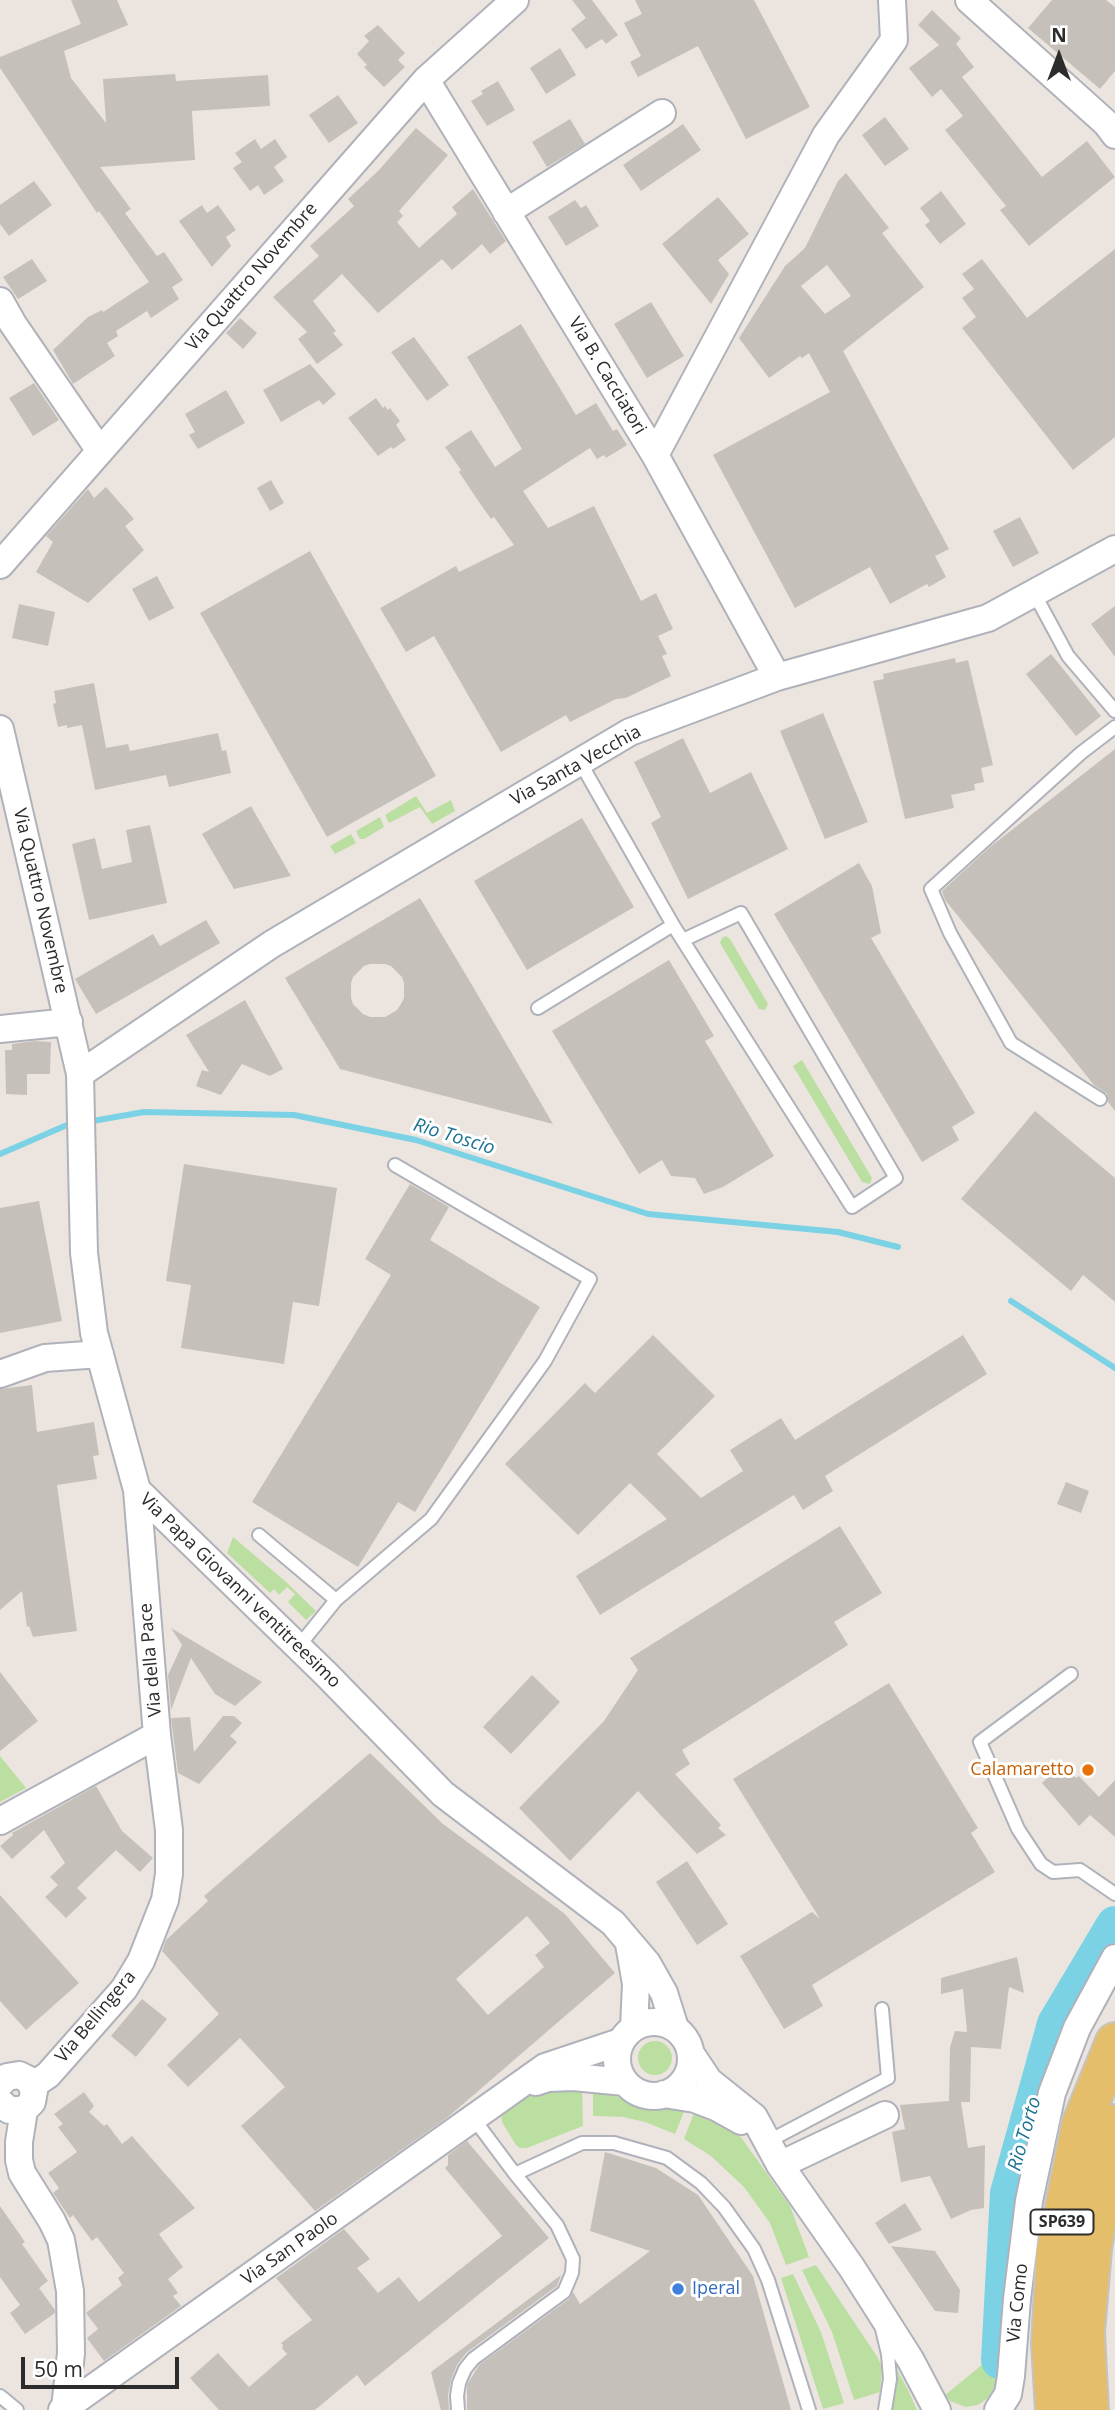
<!DOCTYPE html>
<html>
<head>
<meta charset="utf-8">
<style>
	body { margin:0 }
	#map { position:relative; width:1115px; height:2410px; overflow:hidden; background:#ece5df; font-family:"Open Sans",sans-serif }
	canvas { display:block }
	.north { position:absolute; left:1024px; top:21px; width:70px; height:70px; -webkit-text-stroke:5px #fff; paint-order:stroke; rotate:0deg; font-size:19px; font-weight:700; line-height:28px; text-align:center; color:#2c2c2c }
	.north::after { content:''; display:block; margin:auto; width:24px; height:32px; background:#2c2c2c; clip-path:polygon(50% 0,100% 100%,50% 72%,0 100%) }
	.scale { position:absolute; left:21px; top:2357px; width:158px; height:32px; box-sizing:border-box; border:4px solid #2c2c2c; border-top:0; padding-left:9px; font-size:21px; line-height:24px; white-space:nowrap; color:#2c2c2c; -webkit-text-stroke:5px #fff; paint-order:stroke }
</style>
</head>
<body>
<div id="map">
<canvas width="1115" height="2410"></canvas>
<div class="north">N</div>
<div class="scale">50 m</div>
</div>
<script>
const ctx = document.querySelector('canvas').getContext('2d');
ctx.lineJoin = 'round';
function paint(path, color) {
  ctx.fillStyle = color;
  ctx.fill(path, 'evenodd');
}
function poly(rows) {
  const path = new Path2D();
  for (const r of rows) {
    if (r.length === 3) {
      path.moveTo(r[0] + r[2], r[1]);
      path.arc(r[0], r[1], r[2], 0, 2 * Math.PI);
      continue;
    }
    path.moveTo(r[0], r[1]);
    for (let i = 2; i < r.length; i += 2) path.lineTo(r[i], r[i + 1]);
  }
  return path;
}
function strokePath(path, color, width, dash) {
  ctx.strokeStyle = color;
  ctx.lineWidth = width;
  ctx.lineCap = dash ? 'butt' : 'round';
  ctx.setLineDash(dash || []);
  ctx.stroke(path);
}
function write(font, color, halo, rows, align = 'center') {
  ctx.font = font + ' "Open Sans",sans-serif';
  ctx.lineWidth = 6;
  ctx.setLineDash([]);
  ctx.textBaseline = 'middle';
  ctx.strokeStyle = halo;
  ctx.fillStyle = color;
  for (const [text, x, y, turn = 0] of rows) {
    ctx.save();
    ctx.translate(x, y);
    ctx.rotate((+turn || 0) * Math.PI / 180);
    ctx.textAlign = isNaN(turn) ? turn : align;
    if (halo) ctx.strokeText(text, 0, 0);
    ctx.fillText(text, 0, 0);
    ctx.restore();
  }
}
paint(poly([
	[416,796,427,813,451,800,455,811,432,824,420,807,389,823,385,815],
	[380,817,384,827,364,839,360,839,356,831],
	[351,834,356,843,335,854,330,846],
	[726,936,730,939,768,1004,765,1010,759,1009,720,943,722,938],
	[802,1060,872,1178,870,1184,862,1182,793,1066],
	[233,1537,285,1581,316,1611,306,1620,288,1602,295,1594,287,1587,279,1595,274,1589,270,1593,227,1553],
	[0,1756,26,1788,0,1802],
	[655,2058,17],
	[582,2083,583,2126,527,2148,520,2148,516,2145,502,2122,501,2111,519,2093],
	[593,2086,633,2104,657,2105,688,2102,675,2134,645,2122,623,2117,593,2116],
	[697,2105,738,2133,790,2206,809,2257,786,2265,770,2223,744,2187,711,2156,684,2139],
	[816,2265,878,2358,882,2368,880,2392,854,2400,832,2332,802,2270],
	[793,2274,821,2332,844,2403,823,2409,781,2278],
	[988,2360,1002,2362,995,2386,988,2398,978,2405,966,2407,950,2401,945,2395],
	[897,2370,908,2390,917,2410,889,2410,896,2394]
]), '#bbdea1');
strokePath(poly([
	[87,1122,144,1112,294,1115,416,1140,648,1214,838,1232,898,1247],
	[0,1154,67,1125,76,1123],
	[1011,1301,1115,1368]
]), '#7cd2e5', 6);
strokePath(poly([
	[1000,2360,1009,2193,1056,2024,1115,1925]
]), '#7cd2e5', 38);
paint(poly([
	[71,0,117,0,128,25,64,51,71,78,106,123,103,79,175,74,176,81,268,75,270,106,192,111,195,160,100,167,131,209,125,213,157,256,164,252,183,280,172,287,179,299,151,318,147,311,116,331,118,336,107,343,115,356,73,384,53,350,88,317,102,310,103,312,149,282,99,211,97,213,0,68,0,57,81,24],
	[572,0,592,0,618,35,606,44,602,39,586,49,571,29,586,18],
	[635,0,754,0,810,107,746,139,698,46,638,77,630,62,641,56,624,23,642,14],
	[1052,0,1106,0,1115,7,1115,71,1100,89,1028,28],
	[932,10,961,38,956,44,974,67,962,77,1042,177,1087,141,1115,177,1029,246,1000,210,1006,206,945,130,963,116,941,89,932,97,909,68,939,45,918,25],
	[378,25,405,53,398,60,405,67,384,87,364,67,367,65,357,54,369,41,364,36],
	[560,48,576,75,546,94,530,68],
	[498,81,515,110,487,126,471,101,483,94,481,91],
	[338,95,358,123,329,143,309,115],
	[885,117,909,149,885,166,862,135],
	[570,119,585,144,547,167,532,142],
	[683,124,701,150,641,191,623,165],
	[416,128,448,155,399,211,403,216,397,222,419,248,457,214,452,207,473,189,506,241,490,254,482,244,452,270,442,259,378,313,342,274,313,301,336,331,333,333,343,345,317,364,298,339,307,332,273,297,319,256,310,246,354,206,348,199,378,171],
	[255,139,261,149,275,139,287,157,274,167,284,181,264,195,258,185,250,191,233,168,242,162,235,153],
	[846,173,889,228,882,233,924,287,843,351,949,549,935,556,946,577,929,587,927,584,890,604,870,567,795,608,713,455,830,392,809,353,802,358,800,356,769,378,739,338,785,266,805,248,838,181],
	[827,265,851,296,825,314,801,286],
	[34,181,52,205,9,236,0,224,0,205],
	[941,191,966,224,940,244,925,225,930,221,920,208],
	[718,197,749,234,718,260,729,274,711,304,662,244],
	[575,200,581,208,586,205,599,226,566,246,548,217],
	[202,205,207,213,218,205,236,230,226,237,231,246,212,267,179,221],
	[1115,249,1115,437,1073,470,962,328,976,317,962,298,974,289,962,274,982,259,1027,318],
	[32,259,47,281,18,299,3,277],
	[651,302,684,356,647,378,614,324],
	[240,318,257,333,243,349,226,333],
	[521,324,576,415,596,403,613,431,617,429,627,445,606,458,604,455,597,459,590,448,523,491,548,528,594,506,641,601,656,593,673,629,658,636,667,654,662,656,671,676,626,698,616,699,570,722,566,715,501,752,434,636,406,652,380,608,456,566,459,572,514,545,494,517,491,519,479,502,459,472,461,470,445,447,471,430,495,467,522,449,467,357],
	[414,337,449,385,427,401,391,352],
	[310,364,336,394,323,405,319,400,281,422,263,390],
	[34,383,59,420,33,436,9,398],
	[226,390,245,423,198,449,189,435,195,432,185,414],
	[376,398,383,408,385,406,388,410,390,408,400,421,396,425,406,440,393,449,391,447,378,456,348,418],
	[271,480,284,503,270,511,257,488],
	[106,487,134,519,125,526,144,550,88,603,36,572,53,542,46,536,88,489,94,498],
	[1020,517,1039,553,1013,567,993,531],
	[310,551,436,776,327,837,200,613],
	[157,576,174,608,149,621,132,589],
	[19,604,55,612,48,646,12,638],
	[1115,606,1115,657,1091,624],
	[1051,654,1101,716,1076,736,1026,674],
	[955,658,956,663,968,660,993,765,981,768,984,782,974,784,975,790,951,795,954,808,905,819,873,681,884,679,883,674],
	[94,683,106,748,128,744,130,751,218,733,222,751,226,750,231,773,169,787,166,775,95,790,82,725,67,728,67,725,58,727,53,704,56,703,54,691],
	[823,713,868,822,825,839,780,731],
	[683,738,710,793,751,772,788,849,688,899,651,823,661,817,634,762],
	[1115,749,1115,1111,1108,1102,1107,1094,1094,1085,945,900,942,891,990,847],
	[251,806,291,876,234,889,202,834],
	[582,818,634,907,527,970,474,881],
	[150,825,167,903,89,920,72,844,95,838,102,869,132,862,126,830],
	[859,863,872,886,881,933,871,938,975,1113,952,1127,959,1140,922,1162,774,914],
	[420,898,472,985,553,1124,340,1069,285,978],
	[370,964,385,964,391,966,402,977,404,983,404,998,401,1004,397,1010,385,1017,370,1017,363,1014,353,1004,351,998,351,983,353,977,364,966],
	[206,920,220,943,96,1014,75,979,153,934,160,946],
	[669,960,714,1036,705,1041,774,1156,723,1187,704,1194,695,1178,671,1176,662,1160,639,1174,552,1031],
	[245,1000,283,1069,270,1076,242,1064,221,1095,196,1086,202,1070,209,1072,186,1035],
	[35,1041,51,1042,50,1074,27,1074,27,1095,6,1094,5,1050,12,1050,12,1044],
	[1035,1111,1115,1178,1115,1302,1083,1275,1071,1291,961,1199],
	[184,1164,337,1188,319,1306,293,1302,284,1364,181,1348,191,1285,166,1281],
	[410,1184,449,1207,430,1240,540,1307,415,1512,398,1502,358,1567,252,1502,391,1275,365,1259],
	[39,1201,62,1321,0,1333,0,1208],
	[653,1335,715,1396,657,1454,701,1498,743,1471,730,1450,781,1418,795,1440,963,1335,987,1374,825,1476,833,1491,803,1510,794,1495,600,1615,576,1576,667,1519,630,1483,578,1535,505,1464,585,1383,595,1393],
	[32,1385,37,1432,94,1422,99,1455,93,1456,97,1479,57,1485,77,1631,33,1637,29,1626,27,1627,22,1591,0,1610,0,1389],
	[1066,1482,1089,1491,1081,1513,1057,1504],
	[840,1526,882,1593,834,1622,848,1645,682,1750,690,1764,675,1774,721,1825,718,1828,726,1835,697,1854,638,1791,570,1861,519,1808,604,1721,638,1670,630,1658],
	[171,1628,262,1682,235,1706,215,1694,191,1658,171,1710,168,1675,182,1645],
	[0,1672,38,1721,0,1751],
	[532,1675,560,1702,511,1754,483,1727],
	[889,1683,978,1828,971,1833,995,1872,812,1985,823,2006,784,2029,740,1956,812,1912,820,1919,733,1779],
	[223,1716,234,1716,242,1723,230,1736,237,1742,199,1784,178,1773,171,1718,190,1717,194,1752],
	[370,1753,443,1824,565,1914,615,1973,448,2117,315,2211,241,2126,285,2087,240,2038,188,2087,167,2065,219,2014,162,1951,166,1940,208,1901,204,1896],
	[527,1916,550,1943,535,1955,544,1967,488,2015,456,1979],
	[1062,1764,1076,1778,1079,1776,1099,1797,1115,1780,1115,1837,1090,1815,1079,1826,1042,1783],
	[96,1786,122,1831,153,1858,140,1872,116,1850,77,1888,87,1898,66,1918,45,1897,58,1885,50,1877,65,1863,44,1830,12,1859,0,1846,13,1835,12,1833],
	[687,1861,728,1924,697,1945,656,1882],
	[0,1895,79,1983,26,2030,0,2001],
	[1017,1957,1024,1993,1009,1987,1001,2049,971,2047,970,2102,961,2102,968,2148,985,2145,984,2208,971,2210,951,2219,930,2176,901,2182,892,2132,905,2129,900,2105,949,2101,950,2047,955,2031,967,2032,963,1989,941,1994,941,1978],
	[142,1999,167,2019,136,2057,111,2036],
	[84,2092,94,2106,89,2112,104,2126,107,2124,122,2144,132,2136,195,2208,159,2234,183,2267,168,2279,178,2293,173,2296,181,2306,104,2361,87,2338,98,2329,86,2313,122,2285,118,2278,124,2273,97,2237,92,2241,73,2215,70,2218,53,2193,59,2188,48,2173,77,2152,58,2127,63,2124,54,2114],
	[467,2141,549,2238,365,2386,357,2375,315,2410,219,2410,190,2378,218,2353,249,2387,287,2354,282,2348,283,2345,281,2343,312,2320,276,2278,344,2229,370,2259,357,2268,378,2293,399,2277,419,2302,502,2236,445,2168,448,2165,448,2155],
	[605,2152,656,2168,698,2195,753,2276,791,2410,467,2410,467,2385,479,2365,569,2299,573,2292,580,2304,650,2251,590,2231],
	[905,2203,922,2230,889,2244,875,2223],
	[0,2206,25,2242,22,2244,48,2281,39,2288,55,2310,55,2313,25,2334,10,2313,20,2305,0,2277],
	[891,2246,935,2251,960,2290,958,2313,935,2311],
	[561,2275,557,2286,466,2353,457,2365,451,2380,448,2395,449,2410,441,2410,431,2372]
]), '#c5c0ba');
const lane = poly([
	[1034,593,1068,656,1115,711],
	[673,925,852,1207,896,1178,741,913,683,940],
	[538,1008,673,925,580,762],
	[1100,1099,1011,1043,950,933,931,889,1081,753,1115,727],
	[259,1535,336,1600],
	[298,1647,336,1600,431,1519,545,1361,590,1279,395,1165],
	[1071,1674,980,1742,1018,1829,1041,1864,1053,1872,1080,1870,1115,1894],
	[474,2119,515,2174,582,2143,614,2143,667,2158,701,2183,724,2207,754,2249,768,2280,809,2410],
	[767,2142,888,2078,882,2009],
	[882,2329,888,2354,890,2379,885,2410],
	[0,2396,17,2410],
	[458,2410,457,2396,459,2383,465,2369,473,2359,564,2292,572,2273,573,2259,557,2225,515,2174]
]);
const street = poly([
	[969,0,1106,123,1115,135],
	[426,80,655,455,777,677],
	[506,212,662,113],
	[0,301,13,324,100,451],
	[655,455,826,135,894,40,892,0],
	[0,565,426,80,515,0],
	[0,729,80,1074,84,1253,94,1333,137,1490,327,1675,443,1794,613,1923,647,1963,664,1993,675,2028],
	[0,1029,69,1022],
	[80,1074,272,944,630,732,777,677,988,618,1115,549],
	[0,1374,45,1358,100,1354],
	[0,1821,157,1735,137,1490],
	[629,1944,636,1984,634,2027],
	[654,2059,37],
	[691,2054,709,2081,754,2117,780,2165,852,2268,910,2359,937,2410],
	[536,2082,548,2078,573,2077,625,2082],
	[0,2084,7,2077,19,2075,29,2080,34,2091,32,2102,24,2110,9,2110,0,2102],
	[33,2085,48,2075,124,1989,141,1961,165,1900,169,1874,169,1830,157,1735],
	[664,2094,695,2099,716,2107,741,2121],
	[24,2110,19,2142,19,2160,22,2173,52,2221,61,2240,70,2291,71,2353,65,2408],
	[780,2165,885,2115],
	[62,2410,545,2067,620,2042],
	[998,2410,1008,2394,1011,2376,1017,2299,1029,2201,1052,2093,1077,2028,1115,1958]
]);
const primary = poly([
	[1055,2410,1051,2344,1056,2251,1081,2125,1115,2042],
	[1089,2410,1085,2332,1092,2249,1109,2139,1115,2124]
]);
strokePath(lane, '#b0b2bb', 16);
strokePath(street, '#b0b2bb', 30);
strokePath(primary, '#c4c4c4', 42);
strokePath(lane, '#fff', 12);
strokePath(street, '#fff', 26);
strokePath(primary, '#e5be6b', 38);
for (const [x, y, r, color] of [
	[1088,1770,7,"#e8710a"],
	[678,2289,7,"#3f7fe0"]
]) {
  const dot = new Path2D();
  dot.arc(x, y, r, 0, 2 * Math.PI);
  ctx.fillStyle = color;
  ctx.fill(dot);
  strokePath(dot, '#fff', 2.5);
}
for (const [x, y, w] of [
	[1062,2222,63]
]) {
  const box = new Path2D();
  box.roundRect(x - w / 2, y - 12.5, w, 25, 5);
  ctx.fillStyle = '#fff';
  ctx.fill(box);
  strokePath(box, '#2c2c2c', 2);
}
write('bold 16px', '#2c2c2c', null, [
	["SP639",1062,2222]
]);
write('18px', '#2c2c2c', '#fff', [
	["Via Quattro Novembre",252,277,-49],
	["Via B. Cacciatori",607,376,59],
	["Via Santa Vecchia",576,766,-29],
	["Via Quattro Novembre",40,901,77],
	["Via Papa Giovanni ventitreesimo",240,1591,44],
	["Via della Pace",151,1660,-95],
	["Via Bellingera",96,2017,-50],
	["Via San Paolo",290,2249,-35],
	["Via Como",1018,2303,-84]
]);
write('18px', '#c56008', '#fff', [
	["Calamaretto",1074,1770]
], 'right');
write('18px', '#366cbe', '#fff', [
	["Iperal",692,2289]
], 'left');
write('italic 19px', '#197392', '#fff', [
	["Rio Toscio",454,1137,17],
	["Rio Torto",1025,2134,-74]
]);
</script>
</body>
</html>
